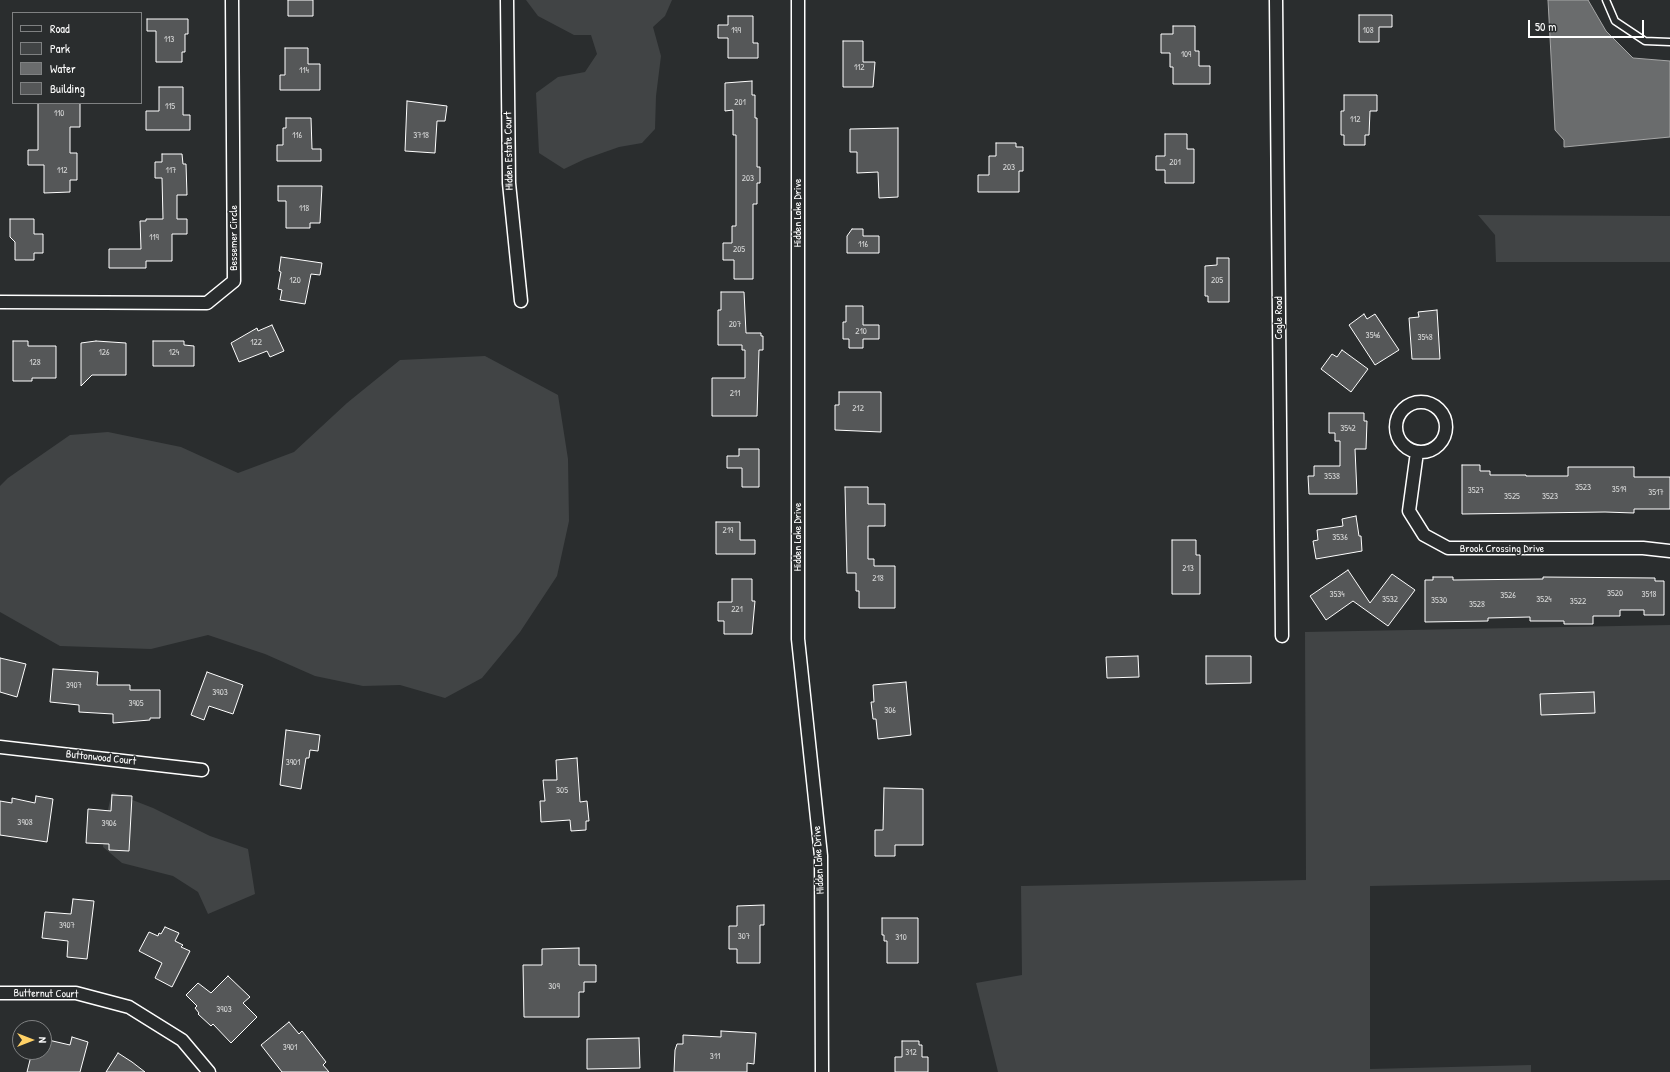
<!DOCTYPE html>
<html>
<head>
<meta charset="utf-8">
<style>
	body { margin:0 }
	#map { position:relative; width:1670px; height:1072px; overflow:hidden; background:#2a2d2e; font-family:"Patrick Hand",sans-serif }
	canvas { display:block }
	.legend { position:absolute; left:12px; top:12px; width:130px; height:92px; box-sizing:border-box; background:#2a2d2e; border:1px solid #7f8182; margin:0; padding:5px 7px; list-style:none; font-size:12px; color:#fff }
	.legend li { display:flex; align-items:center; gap:8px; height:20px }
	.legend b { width:20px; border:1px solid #7f8182 }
	.north { position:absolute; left:12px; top:1020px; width:40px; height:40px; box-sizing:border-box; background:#2a2d2e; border:1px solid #7f8182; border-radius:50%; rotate:90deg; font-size:11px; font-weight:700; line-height:16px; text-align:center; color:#fff }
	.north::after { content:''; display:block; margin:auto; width:14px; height:18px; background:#ffd166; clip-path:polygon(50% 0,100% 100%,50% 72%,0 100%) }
	.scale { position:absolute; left:1528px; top:20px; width:116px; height:18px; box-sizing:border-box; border:2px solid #fff; border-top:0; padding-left:5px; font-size:12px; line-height:14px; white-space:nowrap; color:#fff; -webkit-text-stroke:3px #2a2d2e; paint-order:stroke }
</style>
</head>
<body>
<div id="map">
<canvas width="1670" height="1072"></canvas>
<ul class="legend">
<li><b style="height:5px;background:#2a2d2e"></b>Road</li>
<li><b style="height:11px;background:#414445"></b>Park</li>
<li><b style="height:11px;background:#6a6c6d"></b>Water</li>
<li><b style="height:11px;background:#555758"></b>Building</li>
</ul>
<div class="north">N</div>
<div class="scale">50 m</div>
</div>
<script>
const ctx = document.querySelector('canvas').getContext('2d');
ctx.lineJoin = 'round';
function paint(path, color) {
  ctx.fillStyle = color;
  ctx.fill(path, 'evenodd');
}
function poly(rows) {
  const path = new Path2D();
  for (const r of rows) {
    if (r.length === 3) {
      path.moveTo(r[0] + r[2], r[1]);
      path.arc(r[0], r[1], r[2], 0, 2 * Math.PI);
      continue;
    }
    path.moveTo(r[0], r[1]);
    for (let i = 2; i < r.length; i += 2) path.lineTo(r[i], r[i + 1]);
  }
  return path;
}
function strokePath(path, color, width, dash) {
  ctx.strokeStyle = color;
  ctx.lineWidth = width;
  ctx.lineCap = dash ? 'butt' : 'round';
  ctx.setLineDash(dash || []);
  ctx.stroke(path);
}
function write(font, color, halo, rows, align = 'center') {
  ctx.font = font + ' "Patrick Hand",sans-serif';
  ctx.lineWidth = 3;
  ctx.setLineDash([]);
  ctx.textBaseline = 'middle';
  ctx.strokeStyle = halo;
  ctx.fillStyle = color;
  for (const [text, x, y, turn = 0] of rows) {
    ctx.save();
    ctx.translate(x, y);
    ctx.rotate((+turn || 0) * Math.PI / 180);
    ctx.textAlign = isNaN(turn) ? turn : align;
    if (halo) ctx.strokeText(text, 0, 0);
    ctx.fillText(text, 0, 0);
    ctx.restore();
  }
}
paint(poly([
	[526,0,672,0,665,16,653,27,661,56,656,96,655,129,642,143,619,147,585,159,564,169,539,153,536,93,558,77,585,72,597,54,591,35,574,35,538,16],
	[1478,215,1670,216,1670,262,1496,262,1495,235],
	[485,356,558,395,568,459,569,521,557,576,520,632,482,678,445,698,400,685,363,686,315,676,265,654,208,635,151,649,60,646,0,612,0,486,8,478,70,435,108,432,181,447,238,473,294,452,347,403,400,360],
	[1670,625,1670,880,1370,886,1370,1069,1531,1065,1531,1072,998,1072,976,983,1022,975,1021,886,1306,880,1305,632],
	[112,792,153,808,210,836,248,849,255,894,208,914,198,892,173,876,122,863,103,847,106,818]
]), '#414445');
const water = poly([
	[1548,0,1588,0,1606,31,1633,58,1670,61,1670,137,1564,147,1564,140,1555,130,1548,0]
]);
paint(water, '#6a6c6d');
strokePath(water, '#a6a7a7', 1);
const building = poly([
	[288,0,313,0,313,16,288,16,288,0],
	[1359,15,1392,15,1392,27,1379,27,1379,42,1359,42,1359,15],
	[728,16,753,16,753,43,758,43,758,58,728,58,728,38,718,38,718,25,728,25,728,16],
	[147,19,188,19,188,34,185,34,185,52,182,52,182,62,156,62,156,31,147,31,147,19],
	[1173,26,1195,26,1195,51,1199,51,1199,66,1210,66,1210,84,1173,84,1173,67,1170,67,1170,53,1161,53,1161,34,1173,34,1173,26],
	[843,41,863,41,863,62,875,62,873,87,843,87,843,41],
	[285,48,308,48,308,64,320,64,320,90,280,90,280,75,285,75,285,48],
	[752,81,752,95,755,95,755,118,757,118,757,167,760,167,760,183,757,183,757,204,753,204,753,279,734,279,734,260,723,260,723,243,732,243,732,226,736,226,736,135,733,135,733,110,725,111,725,83,752,81],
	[159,87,183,87,183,115,190,115,190,130,146,130,146,111,159,111,159,87],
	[1344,95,1377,95,1377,111,1370,111,1369,135,1365,135,1365,145,1344,145,1344,135,1341,135,1341,111,1344,111,1344,95],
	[407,101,447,106,445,121,437,121,435,153,405,151,407,101],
	[38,103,80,103,80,127,70,127,70,153,77,153,77,180,70,180,70,192,44,193,44,165,28,165,28,150,38,150,38,103],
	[286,118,311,118,312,149,321,149,321,161,277,161,277,145,283,145,283,128,286,128,286,118],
	[898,128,898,197,879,198,878,172,857,173,857,152,850,152,850,129,898,128],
	[1165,134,1187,134,1187,149,1194,149,1194,183,1165,183,1165,170,1156,170,1156,156,1165,156,1165,134],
	[996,143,1016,143,1016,147,1023,147,1023,171,1019,171,1019,192,978,192,978,175,989,175,989,156,996,156,996,143],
	[162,154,182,154,183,164,186,164,187,195,177,195,177,219,187,219,187,234,172,234,172,261,146,261,146,268,109,268,109,249,141,249,140,221,146,221,146,219,163,219,162,178,155,178,155,162,162,162,162,154],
	[278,186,322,186,320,223,310,223,310,228,286,228,286,201,278,201,278,186],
	[10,219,34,219,34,234,43,234,43,253,34,253,34,260,15,260,15,242,10,237,10,219],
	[852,229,863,229,863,236,879,236,879,253,847,253,847,236,852,229],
	[281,257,322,263,320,275,311,274,305,304,280,300,282,290,278,289,281,272,279,271,281,257],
	[1217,258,1229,258,1229,302,1208,302,1208,296,1205,296,1205,266,1217,265,1217,258],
	[721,292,744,292,746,333,761,333,761,336,763,336,763,350,759,350,757,416,712,416,712,378,745,378,745,350,742,350,742,345,718,345,718,310,721,310,721,292],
	[846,306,863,306,863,325,879,325,879,339,863,339,863,348,849,348,849,339,843,339,843,322,846,322,846,306],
	[1437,310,1440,359,1412,359,1409,318,1419,317,1418,312,1437,310],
	[1364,314,1367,319,1375,314,1399,350,1375,365,1349,325,1364,314],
	[272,325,284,351,270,357,267,351,239,362,231,343,257,328,258,331,272,325],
	[13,341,28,341,28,346,56,346,56,378,32,378,32,381,13,381,13,341],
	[96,341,126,343,126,375,92,375,81,386,81,343,96,341],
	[153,341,184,341,184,345,194,346,194,366,153,366,153,341],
	[1342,350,1368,369,1351,392,1321,369,1332,354,1337,357,1342,350],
	[839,392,881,392,881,432,835,430,835,405,839,405,839,392],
	[1329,413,1364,413,1364,421,1367,421,1366,449,1355,449,1357,494,1309,494,1308,476,1314,476,1314,466,1340,466,1340,441,1335,441,1335,433,1329,433,1329,413],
	[739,449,759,449,759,487,742,487,742,468,727,468,727,456,739,456,739,449],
	[1462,465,1480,465,1480,471,1490,471,1490,475,1526,475,1526,476,1568,476,1568,467,1634,467,1634,477,1670,477,1670,509,1634,509,1634,513,1605,512,1462,514,1462,465],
	[845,487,868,487,868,504,885,504,885,526,868,526,868,559,874,559,874,566,895,566,895,608,859,608,859,591,856,591,856,573,847,573,845,487],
	[1356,516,1359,536,1361,536,1362,551,1316,559,1313,541,1318,540,1317,530,1343,526,1342,519,1356,516],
	[716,522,740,522,740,540,755,540,755,554,716,554,716,522],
	[1172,540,1196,540,1196,555,1200,555,1200,594,1172,594,1172,540],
	[1348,570,1370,603,1392,574,1415,590,1388,626,1353,601,1326,620,1310,596,1348,570],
	[1433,577,1453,577,1453,580,1543,579,1543,577,1655,578,1655,581,1664,581,1664,615,1644,615,1644,610,1620,610,1620,616,1593,616,1593,624,1564,624,1564,621,1530,621,1530,617,1488,618,1488,621,1425,622,1425,580,1433,580,1433,577],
	[732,579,752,579,752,601,755,601,752,634,724,634,724,621,718,621,718,602,732,602,732,579],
	[1138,656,1139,677,1107,678,1106,657,1138,656],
	[1206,656,1251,656,1251,683,1206,684,1206,656],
	[0,658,26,664,17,697,0,692,0,658],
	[53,669,98,672,97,685,130,685,130,690,160,690,160,718,150,718,150,720,113,723,113,714,79,712,79,705,50,702,53,669],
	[207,672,243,685,233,714,209,706,204,720,191,715,207,672],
	[906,682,911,735,878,739,876,719,873,719,871,702,874,702,873,685,906,682],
	[1594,692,1595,713,1541,715,1540,694,1594,692],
	[286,730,320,735,318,751,310,750,309,758,306,758,301,789,280,785,286,730],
	[577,758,580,802,587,801,589,821,586,821,586,830,571,831,570,820,541,822,540,801,545,801,543,780,557,780,556,760,577,758],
	[884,788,923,789,923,845,895,845,895,856,875,856,875,830,883,830,884,788],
	[112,795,132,796,129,851,109,850,109,844,86,843,88,809,111,811,112,795],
	[36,796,53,799,47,842,0,835,0,801,12,803,12,798,35,803,36,796],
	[73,899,94,901,87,959,67,957,68,941,42,938,45,912,71,914,73,899],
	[764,905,764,925,760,925,760,963,737,963,737,949,729,949,729,926,737,926,737,906,764,905],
	[882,918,918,918,918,963,887,963,887,941,884,941,884,935,882,935,882,918],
	[165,927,179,933,175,941,183,945,181,947,190,951,172,987,155,978,162,963,139,951,149,932,158,936,159,933,161,934,165,927],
	[579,948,579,965,596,965,596,982,584,982,584,992,579,992,579,1017,524,1017,523,965,542,965,542,949,579,948],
	[228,976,250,997,243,1003,257,1017,231,1043,213,1024,211,1026,198,1014,199,1013,195,1008,197,1006,186,995,198,983,211,993,228,976],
	[289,1022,299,1034,302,1031,326,1062,323,1065,329,1072,282,1072,261,1045,289,1022],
	[721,1031,756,1033,754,1064,747,1063,747,1072,674,1072,675,1050,677,1044,683,1044,683,1035,721,1037,721,1031],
	[72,1037,88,1042,80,1072,27,1072,32,1052,44,1052,44,1039,70,1045,72,1037],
	[639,1038,640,1068,587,1069,587,1039,639,1038],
	[902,1041,919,1041,919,1045,922,1045,922,1057,928,1057,928,1072,895,1072,895,1057,902,1057,902,1041],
	[118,1053,132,1062,145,1072,106,1072,118,1053]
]);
paint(building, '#555758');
strokePath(building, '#fff', 1);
const service = poly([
	[1606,0,1615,21,1645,41,1670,42]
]);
const minor = poly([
	[507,0,509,183,521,301],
	[798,0,798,639,821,856,822,1072],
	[1276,0,1282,636],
	[0,302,207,303,234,281,232,0],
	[1421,427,25],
	[1417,452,1409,511,1424,535,1448,548,1643,548,1670,551],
	[0,747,202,770],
	[0,993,76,993,129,1007,182,1040,209,1072]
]);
strokePath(service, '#fff', 9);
strokePath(minor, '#fff', 15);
strokePath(service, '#2a2d2e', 6);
strokePath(minor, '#2a2d2e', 12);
write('9px', '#d4d5d5', null, [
	["199",736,31],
	["108",1368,31],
	["113",169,40],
	["109",1186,55],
	["112",859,68],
	["114",304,71],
	["201",740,103],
	["115",170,107],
	["110",59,114],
	["112",1355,120],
	["116",297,136],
	["3718",421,136],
	["201",1175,163],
	["203",1009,168],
	["112",62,171],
	["117",171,171],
	["203",748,179],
	["118",304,209],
	["119",154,238],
	["116",863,245],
	["205",739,250],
	["120",295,281],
	["205",1217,281],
	["207",735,325],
	["210",861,332],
	["3546",1373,336],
	["3548",1425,338],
	["122",256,343],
	["126",104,353],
	["124",174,353],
	["128",35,363],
	["211",735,394],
	["212",858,409],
	["3542",1348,429],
	["3538",1332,477],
	["3523",1583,488],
	["3519",1619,490],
	["3527",1476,491],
	["3517",1656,493],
	["3525",1512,497],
	["3523",1550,497],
	["219",728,531],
	["3536",1340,538],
	["213",1188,569],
	["218",878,579],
	["3520",1615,594],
	["3534",1337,595],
	["3518",1649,595],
	["3526",1508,596],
	["3532",1390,600],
	["3524",1544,600],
	["3530",1439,601],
	["3522",1578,602],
	["3528",1477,605],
	["221",737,610],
	["3907",74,686],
	["3903",220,693],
	["3905",136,704],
	["306",890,711],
	["3901",293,763],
	["305",562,791],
	["3908",25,823],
	["3906",109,824],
	["3907",67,926],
	["307",744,937],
	["310",901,938],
	["309",554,987],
	["3903",224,1010],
	["3901",290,1048],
	["312",911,1053],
	["311",715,1057]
]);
write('11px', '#fff', '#2a2d2e', [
	["Hidden Estate Court",509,151,-91],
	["Hidden Lake Drive",798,213,-90],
	["Bessemer Circle",234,238,-90],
	["Cagle Road",1279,318,-90],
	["Hidden Lake Drive",798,537,-90],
	["Brook Crossing Drive",1502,549],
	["Buttonwood Court",101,758,6],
	["Hidden Lake Drive",819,860,-93],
	["Butternut Court",46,994,1]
]);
</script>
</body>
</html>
